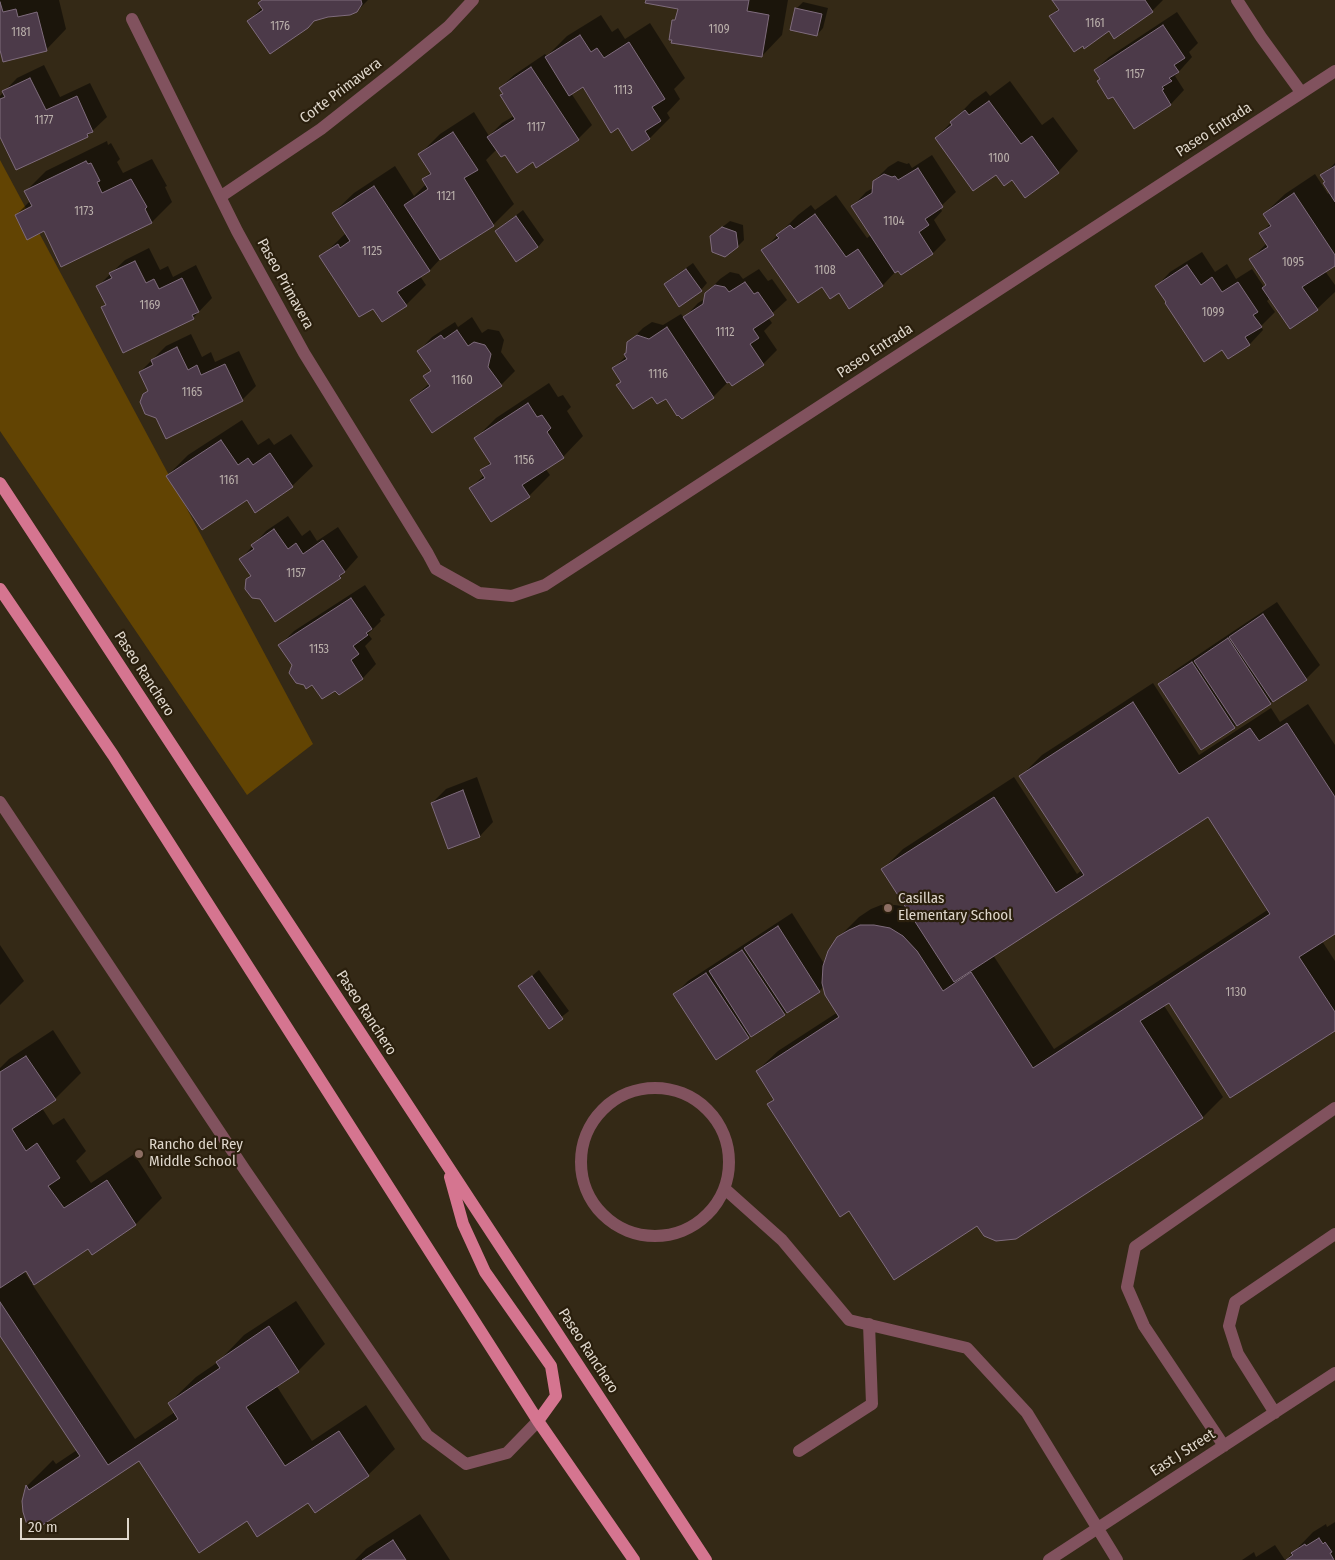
<!DOCTYPE html>
<html>
<head>
<meta charset="utf-8">
<style>
	body { margin:0 }
	#map { position:relative; width:1335px; height:1560px; overflow:hidden; background:#342916; font-family:"Fira Sans Condensed",sans-serif }
	canvas { display:block }
	.scale { position:absolute; left:20px; top:1518px; width:109px; height:22px; box-sizing:border-box; border:2px solid #dfd7cc; border-top:0; padding-left:6px; font-size:15px; line-height:18px; white-space:nowrap; color:#dfd7cc; -webkit-text-stroke:4px #2a1f0d; paint-order:stroke }
</style>
</head>
<body>
<div id="map">
<canvas width="1335" height="1560"></canvas>
<div class="scale">20 m</div>
</div>
<script>
const ctx = document.querySelector('canvas').getContext('2d');
ctx.lineJoin = 'round';
function paint(path, color) {
  ctx.fillStyle = color;
  ctx.fill(path, 'evenodd');
}
function poly(rows) {
  const path = new Path2D();
  for (const r of rows) {
    if (r.length === 3) {
      path.moveTo(r[0] + r[2], r[1]);
      path.arc(r[0], r[1], r[2], 0, 2 * Math.PI);
      continue;
    }
    path.moveTo(r[0], r[1]);
    for (let i = 2; i < r.length; i += 2) path.lineTo(r[i], r[i + 1]);
  }
  return path;
}
function strokePath(path, color, width, dash) {
  ctx.strokeStyle = color;
  ctx.lineWidth = width;
  ctx.lineCap = dash ? 'butt' : 'round';
  ctx.setLineDash(dash || []);
  ctx.stroke(path);
}
function write(font, color, halo, rows, align = 'center') {
  ctx.font = font + ' "Fira Sans Condensed",sans-serif';
  ctx.lineWidth = 4.5;
  ctx.setLineDash([]);
  ctx.textBaseline = 'middle';
  ctx.strokeStyle = halo;
  ctx.fillStyle = color;
  for (const [text, x, y, turn = 0] of rows) {
    ctx.save();
    ctx.translate(x, y);
    ctx.rotate((+turn || 0) * Math.PI / 180);
    ctx.textAlign = isNaN(turn) ? turn : align;
    if (halo) ctx.strokeText(text, 0, 0);
    ctx.fillText(text, 0, 0);
    ctx.restore();
  }
}
paint(poly([
	[0,160,313,744,247,795,0,431]
]), '#624403');
paint(poly([
	[0,0,59,0,66,29,46,50,0,48],
	[263,0,368,0,357,11,248,22,262,7],
	[647,0,788,0,782,35,762,56,673,21,677,17,679,8],
	[1053,0,1163,0,1152,11,1109,30,1051,16,1059,8],
	[803,2,828,8,823,28,817,35,796,9],
	[1177,12,1198,43,1189,52,1192,57,1175,76,1184,90,1171,104,1135,127,1095,70,1109,57],
	[601,15,612,32,618,28,625,39,650,23,685,78,674,89,680,99,667,113,670,118,650,138,632,149,619,127,583,85,571,93,592,125,578,139,537,166,533,160,506,153,497,149,486,160,514,204,493,225,442,257,430,270,420,276,426,285,406,305,373,307,321,257,346,233,333,213,354,193,395,166,414,196,426,184,423,179,431,172,420,154,440,134,474,112,489,136,502,123,514,116,501,96,504,93,500,88,514,75,545,54,547,56,567,36],
	[44,65,60,97,90,83,107,117,87,136,0,134,0,96,17,78],
	[1010,81,1042,125,1053,117,1078,151,1058,172,1012,179,996,173,936,138,972,101,986,91,990,96],
	[107,141,108,145,111,143,120,159,117,162,123,173,152,159,167,186,165,187,172,202,152,222,44,230,16,215,30,201,26,191,46,171],
	[932,155,956,192,940,207,942,211,934,220,946,240,933,253,901,273,898,269,883,285,850,307,839,292,822,285,763,250,798,215,811,205,815,210,836,195,867,238,871,235,853,206,866,192,873,188,874,181,888,167,898,161,907,164,909,163,912,168],
	[1335,163,1335,264,1325,271,1335,285,1335,292,1317,309,1270,298,1267,301,1275,312,1261,326,1263,330,1250,344,1229,357,1223,348,1167,302,1157,286,1170,272,1202,252,1215,272,1227,264,1236,279,1252,269,1264,287,1267,285,1250,260,1267,243,1261,233,1271,223,1264,214,1285,194,1315,174,1328,194,1330,192,1322,176],
	[523,210,544,240,538,247,497,231,503,225],
	[730,221,743,225,744,240,738,246,711,236],
	[149,248,160,270,168,266,173,277,196,265,212,298,193,318,103,308,107,304,98,286,125,260],
	[693,263,707,283,701,290,665,284,672,278],
	[759,269,768,281,772,279,787,300,768,317,772,323,764,331,777,350,763,364,732,384,729,380,726,382,727,383,713,397,666,397,618,385,622,381,613,369,627,355,629,342,643,328,652,322,663,325,681,314,684,318,698,303,705,299,706,293,720,279,730,272,739,274,743,279],
	[472,317,482,333,488,329,499,331,504,340,501,352,515,371,501,385,411,400,430,383,425,376,432,370,419,351,432,337,455,322,458,327],
	[191,334,202,357,211,352,215,362,239,351,256,386,242,400,144,395,149,390,140,372,166,346],
	[549,383,558,397,563,395,571,407,567,411,583,436,563,457,545,468,550,475,529,496,471,488,484,475,482,470,491,462,476,438,496,418],
	[242,420,258,445,269,438,274,445,291,434,313,466,292,486,247,499,167,476,188,455],
	[288,516,302,536,310,530,317,541,338,527,358,557,340,577,247,580,252,575,241,559,266,531],
	[365,585,385,615,380,619,381,621,368,634,372,639,365,646,376,664,363,678,339,693,336,689,313,683,293,665,280,645,294,631],
	[1277,602,1320,665,1306,679,1201,748,1160,684,1174,671],
	[1153,683,1199,755,1271,708,1280,722,1308,704,1335,745,1335,932,1322,941,1335,961,1335,1029,1169,1001,1163,1004,1223,1097,1203,1117,1016,1238,977,1225,849,1210,769,1104,775,1098,757,1071,778,1051,838,1012,824,986,819,991,748,1037,675,994,688,981,792,913,825,965,838,938,859,917,871,909,881,905,895,905,907,907,883,869,903,849,1014,777,1077,874,1082,870,1021,776,1042,755],
	[1208,815,1269,909,1054,1049,993,955],
	[477,777,493,822,480,836,449,847,432,803,446,789],
	[0,945,24,981,0,1005],
	[539,970,569,1011,549,1027,520,986],
	[53,1030,81,1073,55,1099,42,1108,53,1125,64,1118,86,1151,76,1161,91,1183,134,1154,162,1198,136,1224,92,1253,88,1248,32,1284,135,1439,175,1412,169,1403,196,1377,218,1362,244,1335,296,1301,325,1344,298,1371,276,1385,312,1441,366,1405,395,1449,368,1475,309,1501,247,1520,139,1460,24,1501,27,1486,53,1460,56,1464,77,1450,0,1333,0,1068,9,1059],
	[26,1270,33,1281,31,1282,24,1271],
	[420,1514,450,1560,355,1560,366,1549],
	[1335,1522,1335,1560,1286,1560,1313,1532,1326,1524,1327,1527],
	[1275,1545,1285,1560,1242,1560,1254,1552,1256,1557]
]), '#0007');
const building = poly([
	[262,0,361,0,362,4,357,12,350,15,328,17,314,21,308,28,270,54,247,21,263,10,258,3,262,0],
	[646,0,749,0,747,11,769,15,762,57,671,43,672,40,669,40,672,20,675,20,678,9,645,3,646,0],
	[1052,0,1145,0,1153,12,1114,39,1109,31,1084,49,1083,46,1074,52,1049,16,1059,10,1052,0],
	[0,2,3,12,16,9,18,17,37,12,47,51,3,62,0,50,0,2],
	[795,8,822,14,817,36,790,30,795,8],
	[1163,25,1185,58,1174,65,1179,72,1169,78,1172,81,1162,87,1164,89,1162,90,1171,105,1134,129,1113,97,1108,99,1097,81,1100,79,1094,70,1163,25],
	[580,35,591,52,597,48,604,58,629,42,665,99,652,107,661,121,645,131,650,139,632,151,618,128,611,133,583,87,569,96,545,57,580,35],
	[531,67,579,140,536,168,533,162,517,173,505,155,501,157,487,137,515,119,500,95,503,94,499,88,531,67],
	[30,78,46,110,77,96,93,132,87,134,88,137,16,170,0,137,0,99,5,97,2,91,30,78],
	[989,101,1021,144,1032,136,1059,173,1025,198,1012,180,1004,186,996,175,973,191,935,138,952,125,950,122,965,110,969,115,989,101],
	[453,132,478,170,464,178,494,226,440,260,404,205,428,189,422,179,431,174,418,154,453,132],
	[86,161,88,164,91,163,100,181,97,182,102,193,131,179,147,207,145,209,152,223,61,267,44,231,27,240,15,215,32,206,24,191,86,161],
	[1335,166,1335,202,1323,183,1325,182,1320,175,1335,166],
	[918,168,943,207,925,219,929,225,919,232,933,254,901,275,898,271,895,273,851,206,872,193,873,181,884,174,892,177,895,176,898,180,918,168],
	[374,186,430,271,397,292,407,306,382,322,373,309,359,317,319,256,338,244,340,248,350,241,332,213,374,186],
	[1294,193,1335,255,1335,266,1302,287,1318,310,1290,329,1262,288,1266,285,1249,259,1268,247,1259,233,1271,226,1263,214,1294,193],
	[815,214,846,257,858,249,883,286,849,309,839,293,830,299,822,287,798,303,761,250,779,238,776,235,790,225,794,229,815,214],
	[516,216,538,247,516,262,495,231,516,216],
	[722,227,736,232,738,247,725,257,712,252,710,236,722,227],
	[135,261,146,283,154,279,159,289,182,278,199,312,192,315,194,319,123,353,101,307,106,305,96,286,112,278,109,273,135,261],
	[1187,265,1201,285,1212,277,1222,292,1238,282,1258,312,1253,315,1262,327,1245,337,1250,345,1228,359,1222,350,1204,362,1165,303,1166,302,1155,286,1187,265],
	[686,269,702,291,679,307,664,284,686,269],
	[745,282,754,294,758,292,774,315,753,329,759,338,750,344,764,365,732,386,729,382,727,383,683,317,703,304,705,293,715,285,725,287,729,292,745,282],
	[667,327,714,398,682,419,678,415,677,416,666,399,657,404,652,397,633,409,616,385,621,382,612,368,627,359,624,354,626,353,627,342,637,335,649,339,667,327],
	[457,330,468,346,474,342,485,345,491,354,488,367,502,386,432,433,410,400,430,386,423,376,431,371,417,351,441,335,444,339,457,330],
	[177,347,188,370,197,365,201,375,225,364,243,401,166,439,156,418,145,414,140,402,143,394,148,391,139,372,153,365,151,360,177,347],
	[528,403,537,417,542,415,551,428,547,432,564,458,522,485,530,497,491,522,469,488,485,478,480,470,491,464,474,438,528,403],
	[221,440,238,465,248,458,253,465,270,453,293,487,255,513,247,500,202,530,166,476,221,440],
	[274,529,288,549,296,543,303,554,323,540,345,572,339,576,341,578,275,622,260,599,252,598,245,589,246,579,251,576,239,559,254,549,251,545,274,529],
	[351,598,372,629,366,633,368,635,353,646,359,654,351,660,363,679,339,695,335,691,322,699,312,685,306,689,304,685,296,683,289,673,292,665,278,645,351,598],
	[1263,614,1307,680,1273,702,1229,637,1263,614],
	[1228,638,1271,704,1237,726,1194,661,1228,638],
	[1192,662,1235,728,1201,750,1158,684,1192,662],
	[1133,702,1179,774,1250,728,1259,741,1287,723,1335,797,1335,934,1299,957,1335,1012,1335,1031,1230,1098,1169,1003,1140,1021,1203,1118,1016,1239,996,1241,984,1236,977,1226,894,1280,849,1211,840,1217,767,1104,774,1100,756,1071,839,1017,825,995,822,983,823,966,828,951,837,937,849,930,860,925,874,925,890,928,903,936,917,951,943,991,971,972,1033,1068,1270,914,1208,817,954,982,881,869,994,797,1056,893,1084,875,1019,776,1133,702],
	[463,790,480,837,448,849,431,803,463,790],
	[778,926,820,992,787,1013,744,948,778,926],
	[742,950,785,1015,751,1037,709,971,742,950],
	[706,973,749,1038,716,1060,673,994,706,973],
	[532,976,563,1019,549,1029,518,986,532,976],
	[26,1056,56,1100,12,1129,26,1151,37,1143,60,1178,48,1186,64,1208,107,1180,136,1225,92,1255,88,1249,34,1285,26,1271,0,1288,0,1072,26,1056],
	[0,1302,108,1465,178,1419,168,1403,220,1368,216,1362,269,1326,299,1372,246,1407,285,1466,339,1431,369,1476,315,1513,308,1503,257,1537,247,1521,199,1553,139,1461,35,1530,30,1522,27,1525,23,1512,22,1501,26,1485,29,1490,80,1456,0,1336,0,1302],
	[1319,1538,1323,1544,1325,1542,1332,1552,1330,1553,1334,1560,1286,1560,1293,1555,1291,1553,1305,1544,1306,1546,1319,1538],
	[393,1540,406,1560,362,1560,393,1540]
]);
paint(building, '#4c3a49');
strokePath(building, '#7f6c7d', 1);
strokePath(poly([
	[1237,0,1261,37,1301,92],
	[132,19,237,231,304,353,428,554,436,569,479,593,512,596,545,585,1335,71],
	[220,197,321,129,397,69,448,27,473,0],
	[0,802,245,1170,427,1435,466,1464,507,1453,538,1421],
	[655,1162,74],
	[725,1189,782,1240,849,1320,967,1348,1027,1413,1117,1560],
	[1275,1413,1238,1354,1229,1326,1235,1302,1335,1234],
	[1224,1446,1144,1326,1127,1287,1135,1247,1335,1108],
	[799,1451,872,1404,869,1324],
	[1049,1560,1335,1373]
]), '#81525e', 12);
strokePath(poly([
	[0,483,706,1560],
	[0,589,113,755,538,1421,634,1560],
	[450,1177,463,1224,485,1272,551,1366,556,1396,538,1421]
]), '#d57590', 12);
for (const [x, y, r, color] of [
	[888,908,5,"#8d6e63"],
	[139,1154,5,"#8d6e63"]
]) {
  const dot = new Path2D();
  dot.arc(x, y, r, 0, 2 * Math.PI);
  ctx.fillStyle = color;
  ctx.fill(dot);
  strokePath(dot, '#2a1f0d', 2);
}
write('12px', '#bab0ab', null, [
	["1161",1095,24],
	["1176",280,27],
	["1109",719,30],
	["1181",21,33],
	["1157",1135,75],
	["1113",623,91],
	["1177",44,121],
	["1117",536,128],
	["1100",999,159],
	["1121",446,197],
	["1173",84,212],
	["1104",894,222],
	["1125",372,252],
	["1095",1293,263],
	["1108",825,271],
	["1169",150,306],
	["1099",1213,313],
	["1112",725,333],
	["1116",658,375],
	["1160",462,381],
	["1165",192,393],
	["1156",524,461],
	["1161",229,481],
	["1157",296,574],
	["1153",319,650],
	["1130",1236,993]
]);
write('15px', '#dfd7cc', '#2a1f0d', [
	["Corte Primavera",341,91,-37],
	["Paseo Entrada",1214,130,-33],
	["Paseo Primavera",285,284,61],
	["Paseo Entrada",875,351,-33],
	["Paseo Ranchero",144,674,57],
	["Paseo Ranchero",366,1013,57],
	["Paseo Ranchero",588,1351,57],
	["East J Street",1183,1453,-33]
]);
write('15px', '#dfd7cc', '#2a1f0d', [
	["Casillas",898,899],
	["Elementary School",898,916],
	["Rancho del Rey",149,1145],
	["Middle School",149,1162]
], 'left');
</script>
</body>
</html>
